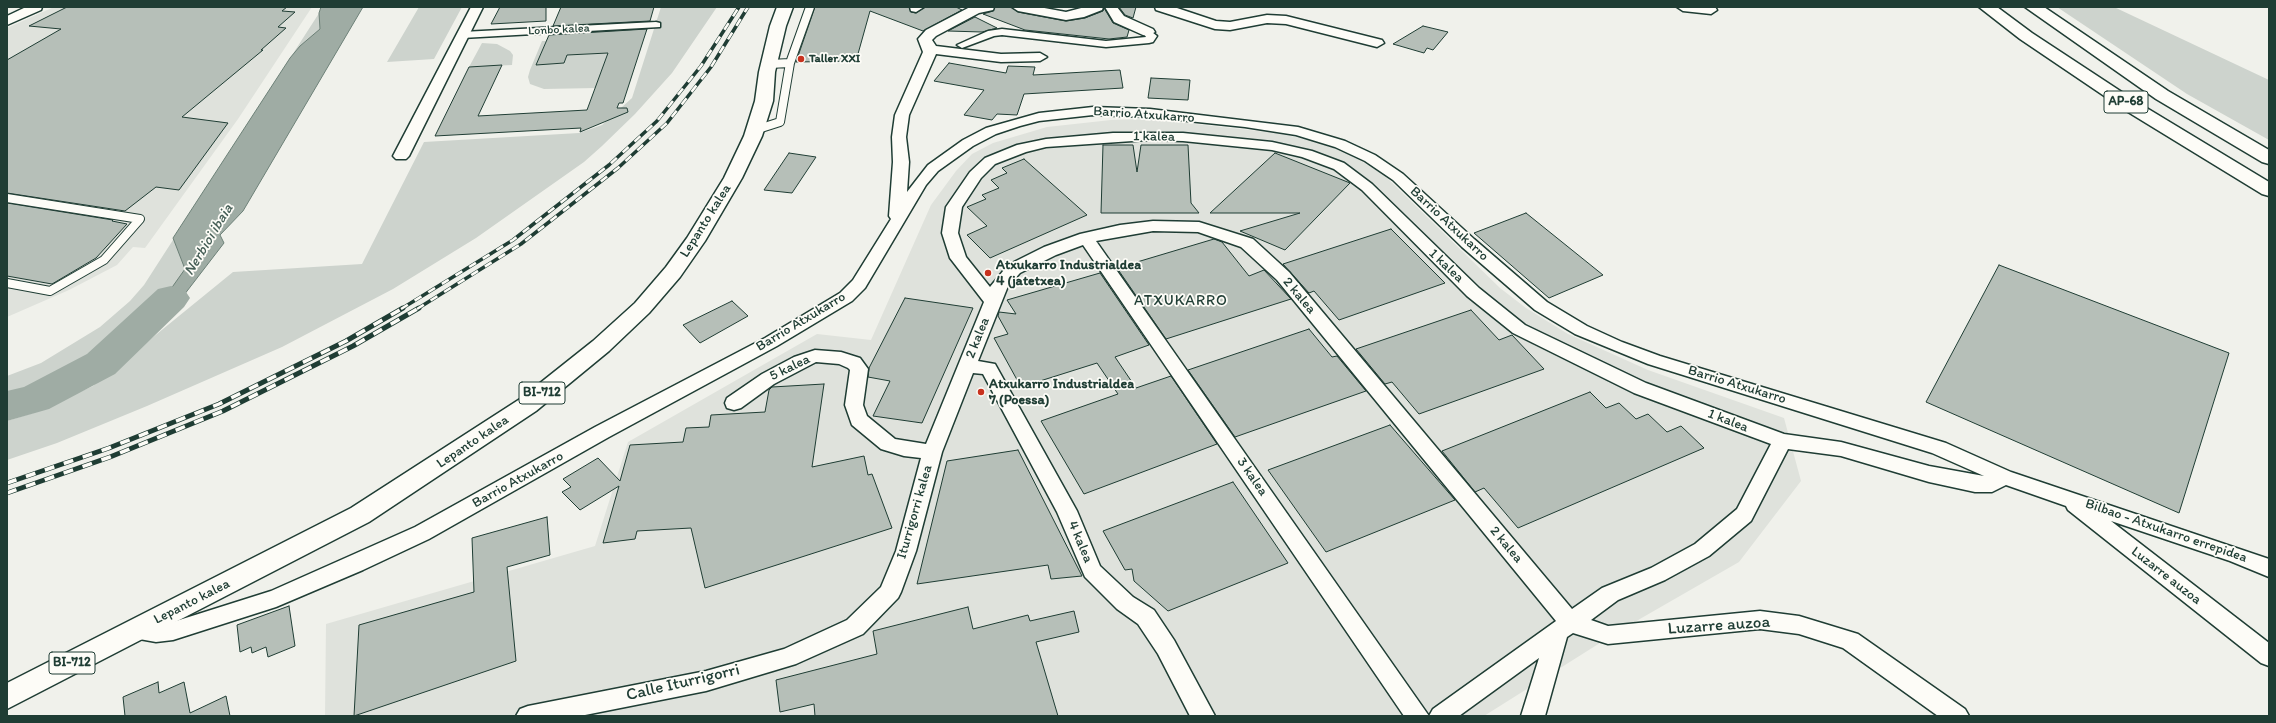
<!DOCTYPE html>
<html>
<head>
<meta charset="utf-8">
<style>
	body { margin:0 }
	#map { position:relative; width:2276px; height:723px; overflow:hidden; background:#f0f1eb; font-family:Itim,sans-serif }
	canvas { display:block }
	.frame { position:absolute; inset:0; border:8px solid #1f3d34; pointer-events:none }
</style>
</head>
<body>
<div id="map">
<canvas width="2276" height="723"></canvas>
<div class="frame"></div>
</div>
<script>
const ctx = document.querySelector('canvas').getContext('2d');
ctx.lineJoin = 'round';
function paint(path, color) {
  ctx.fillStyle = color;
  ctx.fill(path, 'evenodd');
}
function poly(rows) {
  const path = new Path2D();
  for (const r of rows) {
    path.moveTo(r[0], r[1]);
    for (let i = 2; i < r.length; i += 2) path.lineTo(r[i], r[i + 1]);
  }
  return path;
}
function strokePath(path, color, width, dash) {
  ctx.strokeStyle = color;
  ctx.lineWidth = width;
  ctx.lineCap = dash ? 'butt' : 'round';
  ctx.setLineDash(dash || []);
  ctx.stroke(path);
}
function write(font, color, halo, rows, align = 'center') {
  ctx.font = font + ' Itim,sans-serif';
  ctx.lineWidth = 3.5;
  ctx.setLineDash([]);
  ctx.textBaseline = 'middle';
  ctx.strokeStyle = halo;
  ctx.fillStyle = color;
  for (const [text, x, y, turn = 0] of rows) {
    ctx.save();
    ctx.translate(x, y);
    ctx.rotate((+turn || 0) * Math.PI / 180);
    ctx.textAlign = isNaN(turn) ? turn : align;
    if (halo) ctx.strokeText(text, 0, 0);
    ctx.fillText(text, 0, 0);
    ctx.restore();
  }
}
paint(poly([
	[54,7,312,7,238,119,145,248,133,247,117,265,69,290,7,317,7,28],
	[1149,119,1276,133,1314,141,1352,155,1384,175,1500,288,1526,308,1568,334,1648,370,1784,418,1801,481,1739,562,1619,631,1484,716,325,716,326,624,595,546,628,442,817,334,871,340,931,205,956,171,972,154,993,143,1047,127,1111,120]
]), '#dfe2dc');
paint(poly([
	[323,7,346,7,199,265,108,345,7,398,7,376,41,363,100,327,130,301,144,285],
	[419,7,462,7,434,59,387,62],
	[661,7,717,7,672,73,635,114,602,146,584,162,476,238,393,289,282,347,147,406,57,443,7,460,7,421,33,413,93,386,233,272,362,264,424,142,579,133,602,125,632,98],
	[2057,7,2114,7,2269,80,2269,140,2187,94],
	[542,41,546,41,540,56,542,64,564,63,567,55,608,53,596,88,544,89,530,84,528,77,530,70],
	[482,43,497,44,510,51,513,55,512,65,469,67]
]), '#cdd3cd');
const water = poly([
	[321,7,363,7,243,211,220,235,224,243,184,295,136,340,126,331,168,293,185,269,173,238,290,58,300,46,320,29,319,13,321,7]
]);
paint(water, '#9faca4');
strokePath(water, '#6c8077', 1);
paint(poly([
	[171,286,184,289,190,298,184,307,115,374,49,409,7,421,7,391,24,387,87,354,158,289,171,286]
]), '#9faca4');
const building = poly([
	[67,7,287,7,282,11,295,12,278,27,286,28,261,50,263,50,182,117,228,123,179,190,156,187,125,211,7,193,7,60,61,29,29,26,67,7],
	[500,7,546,7,546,21,491,24,500,7],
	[561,7,654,7,650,21,553,26,561,7],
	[815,7,909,7,911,12,916,13,925,7,956,7,962,10,923,31,870,11,856,61,796,62,815,7],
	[995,7,1011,7,1018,12,1066,21,1085,18,1103,11,1104,8,1113,23,1129,30,1127,37,1109,39,1025,30,983,14,993,11,995,7],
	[1119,7,1136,7,1133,18,1125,15,1119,7],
	[975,17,997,28,982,32,948,31,975,17],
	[1423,26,1448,32,1433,50,1427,48,1424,53,1393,44,1423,26],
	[647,29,623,103,619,103,617,108,627,108,628,112,580,132,581,128,435,136,469,67,502,65,478,116,587,110,608,53,567,55,564,63,536,65,549,35,647,29],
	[949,63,1006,73,1008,66,1035,67,1033,75,1120,70,1123,88,1024,94,1017,115,997,114,992,120,964,115,984,90,934,81,949,63],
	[1151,78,1190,80,1188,100,1148,98,1151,78],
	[1103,145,1133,145,1137,172,1141,145,1188,145,1191,203,1199,213,1101,213,1103,145],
	[789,153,816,157,792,193,764,190,789,153],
	[1275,153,1350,183,1285,250,1240,231,1300,213,1210,213,1275,153],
	[1024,159,1087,215,990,258,967,235,987,226,967,207,986,199,982,195,999,188,991,180,1007,173,1002,168,1024,159],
	[7,203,113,220,112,221,127,224,96,258,52,284,7,276,7,203],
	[1526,213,1603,275,1549,298,1474,233,1526,213],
	[1391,229,1445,283,1339,320,1314,291,1309,293,1283,264,1391,229],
	[1214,239,1222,242,1249,276,1264,270,1291,299,1166,339,1117,268,1214,239],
	[1999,265,2229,353,2179,513,1926,402,1999,265],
	[1100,273,1149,345,1115,357,1136,388,1171,376,1217,444,1084,494,1041,421,1118,394,1097,363,1021,387,994,338,1008,334,998,316,999,312,1016,314,1007,300,1100,273],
	[905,298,973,308,922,423,873,416,890,381,868,377,869,368,905,298],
	[732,301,748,316,700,343,683,325,732,301],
	[1471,310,1499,340,1512,335,1544,369,1419,414,1392,382,1385,384,1356,349,1471,310],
	[1309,329,1332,357,1337,356,1366,391,1235,437,1188,370,1309,329],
	[824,384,812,467,864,456,868,475,872,474,892,528,705,588,691,528,637,531,635,539,603,543,619,486,580,510,562,492,571,487,563,479,598,458,620,481,630,445,683,442,686,428,709,427,711,415,765,412,769,390,772,387,824,384],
	[1590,392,1606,408,1619,403,1636,419,1648,414,1667,432,1681,426,1704,448,1518,528,1484,488,1475,492,1442,451,1590,392],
	[1390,425,1455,500,1326,552,1268,470,1390,425],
	[1018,450,1082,576,1051,579,1048,565,917,584,947,461,1018,450],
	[1233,482,1288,563,1168,611,1134,581,1132,569,1125,570,1103,531,1233,482],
	[547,517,550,555,507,567,516,661,354,716,359,625,474,592,472,538,547,517],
	[289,606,295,646,268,657,266,647,252,653,251,647,240,652,237,625,289,606],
	[968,607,973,629,1028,615,1030,621,1074,611,1079,632,1036,642,1058,716,815,716,814,704,780,712,776,680,877,654,873,631,968,607],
	[158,682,159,693,184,682,190,713,226,696,230,716,125,716,123,697,158,682]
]);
paint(building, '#b6bfb8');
strokePath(building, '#1f3d34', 1);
const service = poly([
	[769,64,790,63],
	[755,130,780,122,790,63,810,7],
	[7,198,140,219,104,260,50,291,7,283]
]);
const pedestrian = poly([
	[656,22,660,23,660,27,462,38,457,35,462,32,656,22],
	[1002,29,1106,41,1146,37,1143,32,1148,29,1157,36,1153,42,1149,43,1106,47,1002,35,994,36,962,48,957,45,988,31,1002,29]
]);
const minor = poly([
	[26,7,42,7,41,10,7,25,7,16,26,7],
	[471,7,483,7,409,156,406,159,396,159,393,156,471,7],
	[910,7,924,7,916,12,911,11,910,7],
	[970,7,994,7,993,10,979,13,936,36,932,40,936,46,1001,54,1040,53,1047,57,1040,61,1001,62,936,54,909,115,906,137,909,162,907,192,928,165,963,140,986,128,1039,113,1093,107,1150,109,1298,127,1345,141,1375,155,1403,174,1474,239,1547,302,1587,326,1622,342,1660,356,1946,443,2011,472,2269,559,2269,577,2230,561,2111,521,2269,643,2269,666,2261,663,2068,510,2066,506,2006,485,1992,492,1975,492,1929,482,1841,456,1788,449,1751,521,1709,556,1665,580,1618,600,1591,620,1608,626,1760,611,1799,616,1858,634,1965,709,1969,716,1938,716,1843,648,1799,634,1760,629,1608,644,1573,633,1567,637,1545,716,1521,716,1539,658,1459,716,1429,716,1433,709,1556,621,1277,280,1241,247,1198,232,1153,231,1096,241,1429,716,1404,716,1083,245,1056,255,1020,273,1008,286,978,361,995,364,1077,511,1100,566,1133,597,1154,610,1174,640,1215,716,1190,716,1158,654,1138,624,1117,609,1085,577,1057,512,983,374,973,373,942,452,916,551,901,592,898,598,863,634,796,664,706,691,580,716,516,716,520,709,528,706,706,671,784,649,847,620,881,587,896,551,921,458,904,456,881,449,852,425,845,405,850,370,848,368,839,364,816,362,774,384,741,408,734,410,727,408,725,403,727,398,762,374,794,357,815,350,841,352,860,358,868,369,863,405,867,416,895,439,926,444,984,302,950,258,942,233,946,207,970,172,985,158,1017,145,1046,139,1113,133,1183,133,1272,142,1312,151,1344,163,1372,184,1479,288,1525,325,1646,383,1784,434,1841,442,1929,466,1984,476,1932,453,1648,364,1575,334,1535,310,1462,247,1393,180,1365,161,1335,147,1296,135,1245,127,1150,117,1093,115,1039,121,1020,126,996,134,973,146,938,171,926,185,865,288,852,301,777,346,609,437,429,539,363,570,276,607,173,640,156,642,128,637,125,630,128,623,136,621,156,624,173,622,271,591,415,527,595,427,765,338,840,293,853,280,891,219,889,216,893,162,892,137,895,115,923,52,918,39,926,30,970,7],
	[1147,140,1183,141,1272,150,1302,157,1334,169,1362,190,1467,296,1513,333,1634,393,1771,444,1737,509,1695,544,1651,568,1602,588,1572,609,1289,272,1253,239,1199,222,1153,221,1120,225,1080,234,1044,247,1008,265,990,287,966,257,958,233,962,207,981,178,995,164,1026,152,1046,147,1147,140],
	[1012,7,1039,7,1066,12,1085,7,1103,7,1102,10,1084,17,1066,20,1018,11,1012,7],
	[1105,7,1117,7,1124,16,1153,29,1155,32,1148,36,1143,35,1114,22,1105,7],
	[1155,7,1174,7,1216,21,1230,22,1267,15,1286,16,1382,40,1384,43,1377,47,1286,24,1267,23,1230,30,1215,29,1156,10,1155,7],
	[1677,7,1715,7,1717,10,1711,14,1683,11,1677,7]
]);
const primary = poly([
	[777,7,793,7,786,26,775,72,773,101,762,136,742,178,705,241,680,277,649,313,609,351,536,411,369,522,7,709,7,683,351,508,520,399,593,341,635,303,666,267,687,238,724,178,744,136,755,101,759,72,770,26,777,7]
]);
const motorway = poly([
	[1979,7,1997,7,2032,33,2140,104,2269,182,2269,196,2262,194,2128,112,2020,39,1979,7],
	[2025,7,2044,7,2168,91,2269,150,2269,164,2262,162,2156,99,2025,7]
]);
strokePath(service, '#1f3d34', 10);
strokePath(pedestrian, '#1f3d34', 3);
strokePath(minor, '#1f3d34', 3);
strokePath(primary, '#1f3d34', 3);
strokePath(motorway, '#1f3d34', 3);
strokePath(service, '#fdfcf7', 8);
paint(pedestrian, '#fdfcf7');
paint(minor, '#fdfcf7');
paint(primary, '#fdfcf7');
paint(motorway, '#fdfcf7');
const railFar1 = poly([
	[401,309,513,240,609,165,657,121,701,66,739,7],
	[417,309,521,244,618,168,667,123,711,67,748,7]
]);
const rail = poly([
	[7,483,109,448,219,404,346,341,403,308],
	[7,493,110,457,223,411,353,346,419,308]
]);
strokePath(railFar1, '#1f3d34', 3.5);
strokePath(rail, '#1f3d34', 5);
strokePath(railFar1, '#fdfcf7', 2.5, [8]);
strokePath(rail, '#fdfcf7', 3.5, [10]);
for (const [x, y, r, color] of [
	[801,59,4,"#c8321e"],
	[988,273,4,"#c8321e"],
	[981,392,4,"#c8321e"]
]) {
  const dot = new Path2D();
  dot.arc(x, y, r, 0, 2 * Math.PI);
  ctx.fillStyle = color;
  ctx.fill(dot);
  strokePath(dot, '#fdfcf7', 1.5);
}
write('12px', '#1f3d34', '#fdfcf7', [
	["Lonbo kalea",559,30,-3]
]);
write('bold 12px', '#1f3d34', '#fdfcf7', [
	["Taller XXI",809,59]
], 'left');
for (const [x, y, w] of [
	[2126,102,44],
	[542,393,46],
	[72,663,46]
]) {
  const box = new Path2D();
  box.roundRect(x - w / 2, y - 11, w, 22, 3);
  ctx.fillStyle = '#fdfcf7';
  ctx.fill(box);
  strokePath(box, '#1f3d34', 1);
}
write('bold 13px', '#1f3d34', null, [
	["AP-68",2126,102],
	["BI-712",542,393],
	["BI-712",72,663]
]);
write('14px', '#1f3d34', '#fdfcf7', [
	["Barrio Atxukarro",1144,115,4],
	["1 kalea",1154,137,1],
	["Lepanto kalea",706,221,-58],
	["Barrio Atxukarro",1449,224,43],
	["1 kalea",1446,266,43],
	["2 kalea",1299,296,50],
	["Barrio Atxukarro",801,322,-31],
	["2 kalea",978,338,-68],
	["5 kalea",790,368,-26],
	["Barrio Atxukarro",1737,385,17],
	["1 kalea",1728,421,21],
	["Lepanto kalea",473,442,-34],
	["3 kalea",1252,477,55],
	["Barrio Atxukarro",518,480,-29],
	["Iturrigorri kalea",915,512,-74],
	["Bilbao - Atxukarro errepidea",2166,531,19],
	["4 kalea",1080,542,67],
	["2 kalea",1506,545,50],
	["Luzarre auzoa",2166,576,38],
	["Lepanto kalea",192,602,-27]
]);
write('bold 14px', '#1f3d34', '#fdfcf7', [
	["Atxukarro Industrialdea",996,265],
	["4 (jatetxea)",996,281],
	["Atxukarro Industrialdea",989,384],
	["7 (Poessa)",989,400]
], 'left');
write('italic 15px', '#455e56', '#fdfcf7', [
	["Nerbioi ibaia",209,240,-59]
]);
ctx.letterSpacing = '1px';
write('15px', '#1f3d34', '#fdfcf7', [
	["ATXUKARRO",1181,301]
]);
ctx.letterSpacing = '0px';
write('17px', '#1f3d34', '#fdfcf7', [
	["Luzarre auzoa",1719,626,-4],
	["Calle Iturrigorri",683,683,-13]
]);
</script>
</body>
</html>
